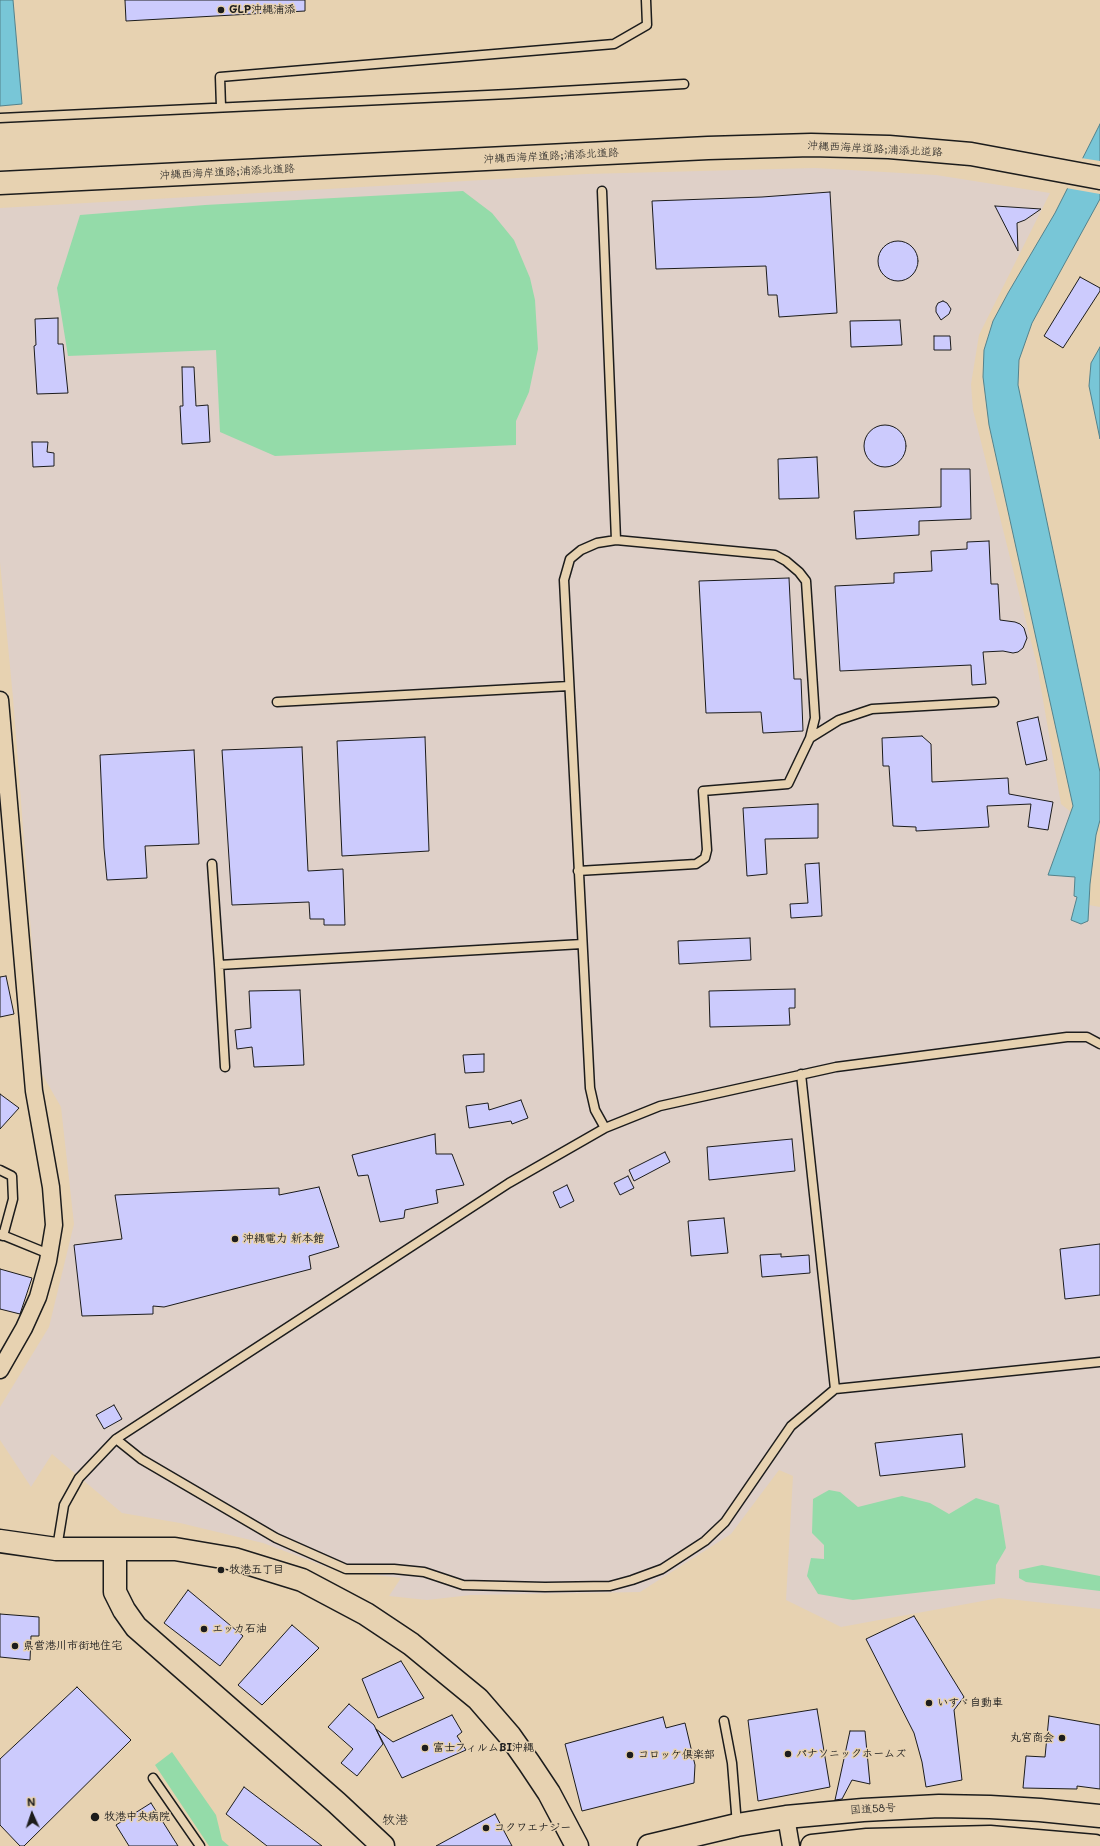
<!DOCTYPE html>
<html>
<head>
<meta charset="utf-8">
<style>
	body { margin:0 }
	#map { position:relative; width:1100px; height:1846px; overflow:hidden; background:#e7d2b1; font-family:Mali,sans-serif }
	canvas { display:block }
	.north { position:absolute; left:12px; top:1794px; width:40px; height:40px; -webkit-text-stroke:3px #e7d2b1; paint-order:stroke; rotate:357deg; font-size:11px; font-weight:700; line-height:16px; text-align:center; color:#1c1c1c }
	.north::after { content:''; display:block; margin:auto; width:14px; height:18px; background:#1c1c1c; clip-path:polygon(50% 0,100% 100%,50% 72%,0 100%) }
</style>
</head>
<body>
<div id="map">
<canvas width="1100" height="1846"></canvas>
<div class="north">N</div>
</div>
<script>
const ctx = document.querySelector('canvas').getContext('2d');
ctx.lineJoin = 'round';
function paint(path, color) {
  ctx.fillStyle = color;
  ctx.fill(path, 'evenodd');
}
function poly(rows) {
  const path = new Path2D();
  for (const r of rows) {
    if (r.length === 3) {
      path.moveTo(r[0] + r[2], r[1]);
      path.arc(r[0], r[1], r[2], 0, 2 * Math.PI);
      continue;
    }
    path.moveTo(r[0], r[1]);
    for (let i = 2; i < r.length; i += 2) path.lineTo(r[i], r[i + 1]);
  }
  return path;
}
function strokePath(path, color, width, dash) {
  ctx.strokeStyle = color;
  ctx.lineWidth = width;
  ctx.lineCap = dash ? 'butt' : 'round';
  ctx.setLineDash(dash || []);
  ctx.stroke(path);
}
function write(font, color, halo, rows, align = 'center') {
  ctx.font = font + ' Mali,"Klee One",sans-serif';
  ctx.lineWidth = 3;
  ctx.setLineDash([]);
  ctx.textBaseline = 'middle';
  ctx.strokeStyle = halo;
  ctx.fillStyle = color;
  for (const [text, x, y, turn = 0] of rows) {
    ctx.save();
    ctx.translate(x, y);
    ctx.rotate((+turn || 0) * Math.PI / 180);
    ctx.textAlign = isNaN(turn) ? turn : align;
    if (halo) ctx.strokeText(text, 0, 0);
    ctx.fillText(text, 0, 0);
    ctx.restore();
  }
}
paint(poly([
	[815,168,936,175,1050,193,979,335,971,384,973,410,1037,665,1061,804,1071,812,1048,875,1075,877,1074,896,1077,897,1071,920,1088,921,1089,905,1100,907,1100,1609,999,1598,841,1627,786,1600,793,1476,779,1470,731,1534,640,1592,471,1595,427,1600,389,1596,401,1578,335,1570,263,1543,180,1523,122,1513,52,1454,31,1487,0,1440,0,1407,49,1327,74,1224,61,1107,42,1074,13,698,0,562,0,208,586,174]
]), '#dfd0c8');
paint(poly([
	[463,191,492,213,514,240,530,278,535,300,538,349,529,392,516,421,516,445,275,456,220,432,216,350,68,356,57,288,80,215,205,205],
	[829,1490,840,1492,858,1507,902,1496,930,1503,949,1514,976,1498,999,1505,1006,1548,996,1565,995,1584,853,1600,818,1594,807,1576,811,1558,824,1559,824,1545,812,1533,813,1499],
	[1042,1565,1100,1576,1100,1591,1026,1582,1019,1578,1019,1570],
	[172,1752,216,1815,222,1840,229,1846,209,1846,155,1765]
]), '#94dba9');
const water = poly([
	[0,0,13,0,22,104,0,106,0,0],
	[1100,124,1100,199,1032,323,1019,360,1018,385,1100,772,1100,820,1096,835,1090,884,1088,921,1081,924,1071,920,1077,897,1074,896,1075,877,1048,875,1073,806,989,425,983,377,984,350,993,321,1008,293,1055,213,1100,124],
	[1100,347,1100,439,1089,386,1091,363,1100,347]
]);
paint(water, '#78c6d7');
strokePath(water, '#53828c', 1);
paint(poly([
	[1081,158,1100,161,1100,194,1066,188]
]), '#e7d2b1');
const building = poly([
	[125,0,305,0,305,11,126,21,125,0],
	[830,192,837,313,779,317,777,295,768,295,766,266,656,269,652,201,762,197,830,192],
	[995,206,1041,209,1025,220,1017,223,1018,251,995,206],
	[898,261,20],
	[1080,277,1100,288,1100,291,1063,348,1044,336,1080,277],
	[943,301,947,303,951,309,949,314,941,320,936,312,936,307,938,303,943,301],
	[58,318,58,344,63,344,68,393,37,394,34,346,36,345,35,319,58,318],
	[900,320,902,345,851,347,850,321,900,320],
	[934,336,950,336,951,350,934,350,934,336],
	[182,367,194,367,196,406,208,405,210,442,182,444,180,406,183,406,182,367],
	[885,446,21],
	[32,442,48,442,47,452,54,453,54,466,33,467,32,442],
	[817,457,819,498,779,499,778,459,817,457],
	[941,469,970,469,971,519,919,521,919,535,856,539,854,511,941,507,941,469],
	[989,541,991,584,998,584,1000,620,1015,622,1020,624,1024,628,1027,638,1023,648,1018,652,1013,653,1003,651,983,652,986,684,972,685,971,665,840,671,835,586,894,583,894,573,932,571,931,551,967,549,967,542,989,541],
	[789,578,794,679,801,679,803,731,763,733,761,712,706,713,699,581,789,578],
	[1038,717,1047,760,1026,765,1017,722,1038,717],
	[922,736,931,744,932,782,1008,778,1009,794,1053,802,1048,830,1028,827,1031,804,987,806,989,827,916,831,916,827,893,826,889,766,883,766,882,738,922,736],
	[425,737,429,851,342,856,337,741,425,737],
	[302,747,308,871,343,869,345,925,324,925,324,919,310,919,309,902,232,905,222,750,302,747],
	[194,750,199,844,145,846,147,878,107,880,104,848,100,755,194,750],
	[818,804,818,838,765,839,767,874,747,876,743,808,818,804],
	[819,863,822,916,791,918,790,904,808,903,805,864,819,863],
	[750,938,751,960,679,964,678,941,750,938],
	[6,976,14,1014,0,1017,0,977,6,976],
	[795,989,795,1008,789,1008,790,1025,710,1027,709,991,795,989],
	[300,990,304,1065,254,1067,252,1047,237,1049,235,1030,251,1028,249,991,300,990],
	[484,1054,484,1072,465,1073,463,1055,484,1054],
	[0,1094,19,1108,0,1129,0,1094],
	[521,1100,528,1118,512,1124,511,1121,469,1128,466,1106,488,1103,489,1110,521,1100],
	[435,1134,436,1154,452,1154,464,1185,436,1190,438,1203,405,1210,404,1218,380,1222,368,1175,358,1176,352,1155,435,1134],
	[792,1139,795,1171,709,1180,707,1147,792,1139],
	[665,1152,670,1162,634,1181,629,1170,665,1152],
	[628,1176,634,1188,620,1195,614,1183,628,1176],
	[567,1185,574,1201,560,1208,553,1192,567,1185],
	[319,1187,339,1247,309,1256,311,1269,164,1307,153,1306,153,1314,82,1316,74,1245,122,1239,115,1195,279,1188,279,1195,319,1187],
	[724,1218,728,1253,691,1256,688,1221,724,1218],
	[1100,1244,1100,1295,1065,1299,1060,1249,1100,1244],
	[781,1254,781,1257,809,1255,810,1273,762,1277,760,1255,781,1254],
	[0,1269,32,1278,20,1314,0,1309,0,1269],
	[114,1405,122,1419,104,1429,96,1415,114,1405],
	[962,1434,965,1467,880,1476,875,1443,962,1434],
	[188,1590,243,1636,220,1666,164,1623,188,1590],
	[0,1614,39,1617,39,1636,31,1636,30,1660,0,1657,0,1614],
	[914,1616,964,1697,954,1710,962,1780,926,1787,922,1762,914,1733,866,1639,914,1616],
	[292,1625,319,1648,262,1705,238,1685,292,1625],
	[401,1661,424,1698,378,1718,362,1679,401,1661],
	[77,1687,131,1740,24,1846,20,1846,0,1825,0,1759,77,1687],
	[349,1704,374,1725,383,1744,357,1776,341,1763,353,1749,328,1727,349,1704],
	[817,1709,830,1787,758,1801,748,1720,817,1709],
	[452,1715,462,1732,457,1736,466,1750,402,1778,376,1729,393,1742,452,1715],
	[1049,1716,1100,1725,1100,1789,1077,1786,1077,1789,1023,1788,1026,1756,1045,1757,1049,1716],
	[663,1717,666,1728,685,1723,695,1765,694,1783,582,1811,565,1744,663,1717],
	[850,1731,865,1731,870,1784,852,1780,842,1799,835,1800,850,1731],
	[244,1787,322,1846,267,1846,226,1814,244,1787],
	[151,1803,178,1846,129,1846,116,1825,151,1803],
	[495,1814,512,1846,436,1846,495,1814]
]);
paint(building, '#cccbfd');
strokePath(building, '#1c1c1c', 1);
const lane = poly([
	[221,107,220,77,614,44,647,25,646,0],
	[0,118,509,94,684,84],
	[602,191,616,540],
	[277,702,569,686],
	[212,864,219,965],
	[578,871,696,864,705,858,707,850,703,791,788,784,810,738,839,720,872,709,994,702],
	[225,1067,219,965,582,944],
	[801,1074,835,1389],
	[605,1128,595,1110,590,1088,564,580,570,559,581,550,597,543,616,540,775,555,786,561,799,572,806,581,815,718,810,738],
	[0,1170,12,1176,13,1199,3,1236],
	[0,1234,49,1254],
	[116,1439,141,1459,276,1538,346,1569,394,1569,424,1572,463,1585,545,1587,610,1586,632,1580,662,1569,705,1541,725,1522,791,1426,835,1389,1100,1362],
	[57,1548,64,1505,79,1478,116,1439,509,1183,605,1128,660,1106,836,1067,1067,1037,1087,1037,1100,1044],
	[724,1721,732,1763,737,1825],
	[153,1778,200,1846]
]);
const street = poly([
	[0,700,34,1091,51,1187,54,1225,48,1261,38,1297,24,1328,0,1370],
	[786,1817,791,1846]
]);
const secondary = poly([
	[0,1541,56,1549,175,1549,234,1559,302,1580,366,1614,411,1644,478,1699,510,1736,529,1763,549,1793,577,1846],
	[115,1549,115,1592,124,1610,136,1627,337,1803,383,1846]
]);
const highway = poly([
	[0,183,708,148,811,145,889,147,971,154,1100,178],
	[649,1846,737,1825,786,1817,863,1810,939,1806,990,1807,1040,1810,1100,1816],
	[812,1846,867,1840,990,1837,1095,1846]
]);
strokePath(lane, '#1c1c1c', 11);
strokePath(street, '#1c1c1c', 19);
strokePath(secondary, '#1c1c1c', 25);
strokePath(highway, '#1c1c1c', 25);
strokePath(lane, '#e7d2b1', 8);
strokePath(street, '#e7d2b1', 16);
strokePath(secondary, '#e7d2b1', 22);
strokePath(highway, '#e7d2b1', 22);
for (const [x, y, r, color] of [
	[221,10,4,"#1c1c1c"],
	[235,1239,4,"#1c1c1c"],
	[221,1570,4,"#1c1c1c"],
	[204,1629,4,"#1c1c1c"],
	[15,1646,4,"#1c1c1c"],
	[929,1703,4,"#1c1c1c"],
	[1062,1738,4,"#1c1c1c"],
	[425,1748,4,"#1c1c1c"],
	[788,1754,4,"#1c1c1c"],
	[630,1755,4,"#1c1c1c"],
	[95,1817,5,"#1c1c1c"],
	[486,1828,4,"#1c1c1c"]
]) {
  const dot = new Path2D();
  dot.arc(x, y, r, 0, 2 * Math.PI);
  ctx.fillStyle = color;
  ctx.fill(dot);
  strokePath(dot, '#e7d2b1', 1.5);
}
write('bold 11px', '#1c1c1c', '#e7d2b1', [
	["GLP沖縄浦添",229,10],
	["沖縄電力 新本館",243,1239],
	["牧港五丁目",229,1570],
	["エッカ石油",212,1629],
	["県営港川市街地住宅",23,1646],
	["いすゞ自動車",937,1703],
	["丸宮商会",1054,1738,"right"],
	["富士フィルムBI沖縄",433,1748],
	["パナソニックホームズ",796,1754],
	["コロッケ倶楽部",638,1755],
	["牧港中央病院",104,1817],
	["コクワエナジー",494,1828]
], 'left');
write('11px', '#1c1c1c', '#e7d2b1', [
	["沖縄西海岸道路;浦添北道路",875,149,3],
	["沖縄西海岸道路;浦添北道路",551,156,-3],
	["沖縄西海岸道路;浦添北道路",227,172,-3],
	["国道58号",873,1809,-3]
]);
write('13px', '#1c1c1c', '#e7d2b1', [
	["牧港",395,1820]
]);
</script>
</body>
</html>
